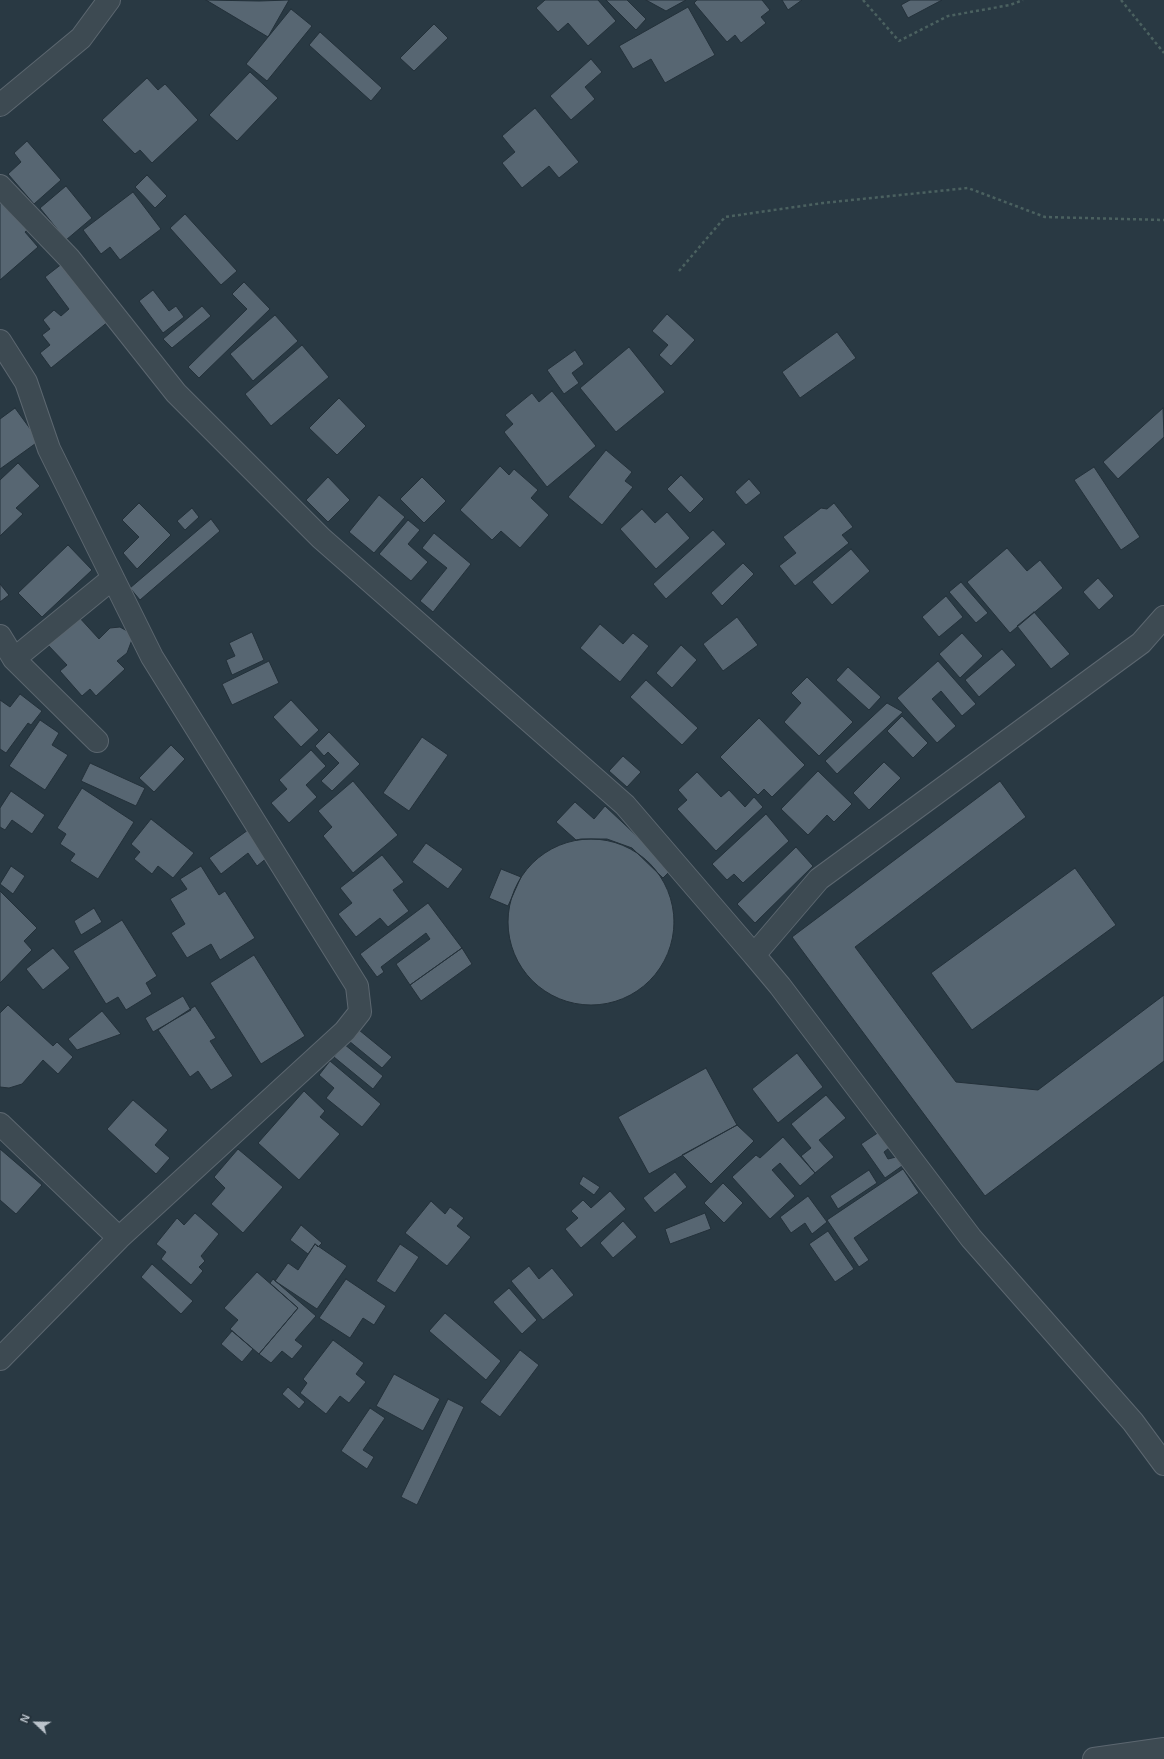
<!DOCTYPE html>
<html>
<head>
<meta charset="utf-8">
<style>
	body { margin:0 }
	#map { position:relative; width:1164px; height:1759px; overflow:hidden; background:#293943; font-family:Helvetica,sans-serif }
	canvas { display:block }
	.north { position:absolute; left:16px; top:1703px; width:40px; height:40px; -webkit-text-stroke:3px #222f38; paint-order:stroke; rotate:292deg; font-size:11px; font-weight:700; line-height:16px; text-align:center; color:#bbc4cc }
	.north::after { content:''; display:block; margin:auto; width:14px; height:18px; background:#bbc4cc; clip-path:polygon(50% 0,100% 100%,50% 72%,0 100%) }
</style>
</head>
<body>
<div id="map">
<canvas width="1164" height="1759"></canvas>
<div class="north">N</div>
</div>
<script>
const ctx = document.querySelector('canvas').getContext('2d');
ctx.lineJoin = 'round';
function paint(path, color) {
  ctx.fillStyle = color;
  ctx.fill(path, 'evenodd');
}
function poly(rows) {
  const path = new Path2D();
  for (const r of rows) {
    if (r.length === 3) {
      path.moveTo(r[0] + r[2], r[1]);
      path.arc(r[0], r[1], r[2], 0, 2 * Math.PI);
      continue;
    }
    path.moveTo(r[0], r[1]);
    for (let i = 2; i < r.length; i += 2) path.lineTo(r[i], r[i + 1]);
  }
  return path;
}
function strokePath(path, color, width, dash) {
  ctx.strokeStyle = color;
  ctx.lineWidth = width;
  ctx.lineCap = dash ? 'butt' : 'round';
  ctx.setLineDash(dash || []);
  ctx.stroke(path);
}
const building = poly([
	[206,0,259,1,289,0,268,37,206,0],
	[545,0,598,0,616,21,588,46,568,23,558,32,536,8,545,0],
	[606,0,627,0,646,19,636,30,606,0],
	[646,0,686,0,666,11,646,0],
	[697,0,762,0,770,10,761,17,766,23,741,43,735,35,727,42,694,3,697,0],
	[782,0,802,0,788,10,782,0],
	[910,0,942,0,908,18,901,5,910,0],
	[688,7,715,55,665,83,651,59,633,69,619,46,688,7],
	[291,9,312,26,267,81,246,64,291,9],
	[434,24,448,38,414,71,400,58,434,24],
	[320,32,382,88,371,101,309,45,320,32],
	[591,59,602,72,585,87,595,99,571,120,550,96,591,59],
	[250,72,278,98,237,141,209,115,250,72],
	[147,78,158,90,165,84,198,120,152,163,140,150,135,154,102,120,147,78],
	[535,108,579,162,559,178,549,166,522,188,502,163,515,152,502,136,535,108],
	[27,141,61,180,34,204,8,174,21,162,14,153,27,141],
	[147,175,167,196,155,208,135,187,147,175],
	[66,186,92,218,66,240,40,208,66,186],
	[133,192,161,229,120,260,110,247,101,254,83,230,133,192],
	[0,201,13,216,17,212,30,228,25,232,38,247,0,280,0,201],
	[185,214,237,271,221,285,170,228,185,214],
	[63,263,109,321,51,368,40,353,50,345,42,335,50,329,43,320,54,310,61,316,69,309,45,277,63,263],
	[244,282,270,309,199,378,188,367,247,309,232,294,244,282],
	[153,290,169,311,176,306,184,317,163,333,139,301,153,290],
	[202,306,211,316,172,348,163,339,202,306],
	[667,314,695,340,671,366,659,355,668,345,652,331,667,314],
	[275,315,298,341,253,381,230,354,275,315],
	[837,332,856,358,800,398,782,372,837,332],
	[302,345,329,377,271,426,245,394,302,345],
	[629,347,665,392,616,432,580,388,629,347],
	[575,350,584,364,572,373,579,383,564,394,547,370,575,350],
	[552,391,596,446,547,487,504,432,513,424,505,415,532,393,539,402,552,391],
	[339,398,366,426,337,455,309,428,339,398],
	[15,408,39,441,0,469,0,419,15,408],
	[1163,408,1164,437,1118,479,1103,462,1163,408],
	[606,450,632,472,625,481,633,487,602,525,568,497,606,450],
	[18,463,40,486,16,508,23,514,0,536,0,480,18,463],
	[500,466,509,475,514,469,538,490,531,498,549,515,520,548,501,531,492,540,460,510,500,466],
	[1094,467,1140,537,1121,550,1074,480,1094,467],
	[681,475,704,499,690,513,667,489,681,475],
	[328,477,350,500,328,522,306,500,328,477],
	[422,477,446,501,424,523,400,499,422,477],
	[749,479,761,493,746,505,735,492,749,479],
	[379,495,405,517,374,553,349,532,379,495],
	[139,503,171,535,137,569,123,553,139,537,122,520,139,503],
	[834,503,853,527,842,535,849,543,795,586,779,566,796,553,783,537,821,508,827,509,834,503],
	[192,508,199,517,185,530,177,521,192,508],
	[642,509,655,523,667,512,690,538,656,569,620,529,642,509],
	[211,519,220,531,140,600,130,588,211,519],
	[408,520,420,530,408,544,428,562,411,581,379,554,408,520],
	[713,530,726,544,666,599,653,584,713,530],
	[434,533,471,564,433,612,420,601,447,568,422,548,434,533],
	[68,545,92,570,42,617,18,593,68,545],
	[1007,548,1027,571,1040,560,1063,588,1010,633,967,582,1007,548],
	[851,549,870,571,832,605,812,582,851,549],
	[743,563,754,574,722,606,711,593,743,563],
	[1098,578,1114,596,1099,610,1083,592,1098,578],
	[961,582,988,613,976,623,949,592,961,582],
	[0,584,9,595,0,602,0,584],
	[946,596,963,617,939,637,922,617,946,596],
	[1034,612,1070,654,1051,669,1017,626,1034,612],
	[78,616,99,639,110,628,120,627,127,631,133,637,127,653,117,661,125,669,96,696,90,689,82,696,60,671,67,665,47,644,78,616],
	[737,617,758,645,723,671,703,644,737,617],
	[600,624,623,644,633,633,649,646,620,682,580,648,600,624],
	[252,632,264,660,232,675,226,660,235,656,229,643,252,632],
	[962,633,983,656,960,678,939,654,962,633],
	[681,645,697,660,672,688,656,673,681,645],
	[1002,649,1016,665,979,697,965,680,1002,649],
	[269,661,279,683,232,705,222,684,269,661],
	[938,661,976,704,962,716,941,691,932,699,956,726,937,743,897,698,938,661],
	[848,667,881,697,869,710,836,680,848,667],
	[807,677,853,722,819,756,784,722,801,703,791,693,807,677],
	[646,680,698,728,682,745,630,697,646,680],
	[20,694,42,711,31,725,28,723,6,753,0,749,0,700,10,707,20,694],
	[291,700,319,730,301,747,273,717,291,700],
	[887,703,903,712,837,774,825,761,887,703],
	[902,716,928,743,913,758,887,731,902,716],
	[759,718,805,765,772,797,764,789,758,795,720,757,759,718],
	[40,720,59,733,52,745,68,755,45,790,9,766,40,720],
	[329,732,360,764,332,791,321,781,339,763,328,752,324,756,315,746,329,732],
	[422,737,448,755,409,811,383,793,422,737],
	[171,745,185,759,154,792,139,778,171,745],
	[311,750,326,766,306,785,317,797,289,823,271,803,287,789,279,780,311,750],
	[623,756,641,772,627,787,609,771,623,756],
	[884,762,901,778,869,810,853,793,884,762],
	[90,763,145,788,136,806,81,781,90,763],
	[818,771,852,804,834,822,827,815,808,835,781,809,818,771],
	[697,772,721,797,729,790,745,807,754,797,763,807,716,851,677,809,687,800,678,790,697,772],
	[353,781,398,835,353,873,323,836,332,827,318,811,353,781],
	[1000,781,1026,817,855,947,956,1082,1038,1090,1164,995,1164,1061,985,1196,792,937,1000,781],
	[82,788,134,822,98,879,70,861,75,854,60,844,66,834,57,828,82,788],
	[11,791,45,815,32,834,12,820,5,830,0,827,0,808,11,791],
	[575,802,594,819,605,806,672,869,663,878,632,848,607,839,581,839,576,840,556,822,575,802],
	[766,814,789,841,743,883,734,874,727,880,712,864,766,814],
	[151,819,194,853,173,878,158,866,152,874,134,859,140,852,131,844,151,819],
	[248,830,268,857,257,866,248,853,221,874,209,858,248,830],
	[591,922,83],
	[426,843,463,869,448,889,412,862,426,843],
	[796,847,813,866,755,923,737,904,796,847],
	[382,855,404,882,393,890,409,911,388,927,380,918,356,937,338,914,352,903,340,888,382,855],
	[11,866,25,876,13,894,0,884,11,866],
	[201,866,219,895,225,891,255,938,220,960,211,944,187,958,171,933,185,924,170,899,187,889,180,879,201,866],
	[1075,868,1116,925,972,1030,931,973,1075,868],
	[501,869,521,877,508,906,489,898,501,869],
	[0,891,37,928,24,941,32,950,0,983,0,891],
	[428,903,462,948,410,985,396,964,430,939,426,933,381,967,384,972,377,977,360,954,428,903],
	[94,908,102,922,81,935,74,921,94,908],
	[122,920,157,976,146,983,152,994,126,1010,118,997,106,1004,73,951,122,920],
	[53,948,70,968,43,990,26,969,53,948],
	[462,948,472,964,421,1001,410,985,462,948],
	[254,955,305,1036,261,1064,210,983,254,955],
	[183,996,191,1010,153,1032,145,1018,183,996],
	[8,1005,53,1046,57,1042,73,1057,58,1074,43,1060,22,1084,9,1088,0,1087,0,1013,8,1005],
	[195,1006,216,1038,210,1041,233,1076,211,1090,198,1071,190,1077,158,1030,195,1006],
	[102,1011,121,1034,77,1050,68,1039,102,1011],
	[359,1030,392,1057,382,1068,349,1041,359,1030],
	[344,1044,383,1076,373,1089,334,1057,344,1044],
	[797,1053,823,1087,778,1123,752,1089,797,1053],
	[330,1061,381,1104,362,1127,326,1098,334,1088,319,1075,330,1061],
	[706,1068,737,1125,649,1174,618,1117,706,1068],
	[304,1091,325,1111,320,1117,340,1134,299,1180,258,1143,304,1091],
	[826,1095,846,1118,819,1140,834,1157,815,1173,801,1156,811,1148,791,1124,826,1095],
	[133,1100,168,1130,155,1145,170,1158,156,1174,107,1129,133,1100],
	[737,1125,754,1141,711,1184,682,1155,737,1125],
	[879,1132,889,1148,884,1152,888,1159,896,1157,902,1166,885,1178,861,1144,879,1132],
	[783,1137,815,1173,800,1186,780,1163,772,1170,795,1196,770,1219,732,1177,756,1155,760,1158,783,1137],
	[0,1149,42,1185,16,1214,0,1200,0,1149],
	[238,1149,283,1187,243,1233,211,1204,225,1188,214,1177,238,1149],
	[903,1169,919,1193,854,1238,869,1260,859,1267,827,1220,903,1169],
	[869,1170,877,1183,838,1209,830,1196,869,1170],
	[675,1172,687,1187,655,1213,643,1198,675,1172],
	[583,1176,600,1187,594,1195,579,1184,583,1176],
	[723,1183,743,1203,724,1223,704,1203,723,1183],
	[610,1191,626,1209,581,1248,565,1229,578,1218,571,1211,583,1200,591,1208,610,1191],
	[808,1196,827,1222,812,1234,805,1223,791,1233,780,1217,808,1196],
	[431,1201,445,1214,450,1207,464,1218,457,1226,471,1237,447,1266,405,1233,431,1201],
	[195,1213,219,1234,201,1256,205,1261,199,1267,203,1271,191,1285,161,1259,166,1252,156,1244,177,1218,184,1225,195,1213],
	[705,1213,711,1229,670,1244,665,1229,705,1213],
	[623,1221,637,1237,613,1258,600,1243,623,1221],
	[301,1225,322,1243,318,1247,315,1244,308,1254,290,1240,301,1225],
	[828,1231,854,1269,835,1282,809,1244,828,1231],
	[315,1244,347,1266,317,1309,275,1281,288,1263,298,1270,315,1244],
	[400,1244,419,1257,395,1293,376,1281,400,1244],
	[152,1264,193,1301,181,1314,141,1277,152,1264],
	[529,1266,539,1279,552,1268,574,1295,543,1320,511,1281,529,1266],
	[257,1272,298,1308,259,1354,230,1329,238,1320,224,1308,257,1272],
	[273,1279,316,1316,295,1340,303,1346,292,1359,282,1351,271,1363,259,1354,298,1308,270,1283,273,1279],
	[346,1279,386,1306,374,1325,363,1318,350,1338,319,1318,346,1279],
	[509,1288,537,1320,522,1334,493,1302,509,1288],
	[445,1313,501,1361,486,1380,429,1331,445,1313],
	[232,1331,253,1349,242,1362,221,1344,232,1331],
	[333,1340,364,1363,356,1374,366,1382,349,1403,340,1396,326,1414,300,1393,307,1383,303,1379,333,1340],
	[520,1350,539,1365,500,1417,480,1402,520,1350],
	[394,1374,440,1399,423,1431,376,1406,394,1374],
	[288,1387,305,1402,299,1409,282,1394,288,1387],
	[448,1399,464,1407,417,1505,401,1497,448,1399],
	[370,1408,385,1418,363,1450,374,1457,367,1469,341,1451,370,1408]
]);
paint(building, '#576672');
strokePath(building, '#24313a', 1);
const minor = poly([
	[0,105,81,38,109,0],
	[0,186,69,258,176,393,321,538,625,805,754,955],
	[0,341,26,382,49,449,152,657,357,986,360,1012,345,1031,119,1238,0,1359],
	[1164,617,1141,643,819,879,754,955,780,986,971,1238,1133,1422,1164,1464],
	[0,636,14,659,97,741],
	[14,659,113,578],
	[0,1124,119,1238],
	[1094,1759,1164,1749]
]);
strokePath(minor, '#5c6770', 24);
strokePath(poly([
	[863,0,899,41,948,16,1010,5,1023,0],
	[1121,0,1164,53],
	[679,271,725,217,823,203,968,188,1045,217,1164,220]
]), '#4b6160', 2.5, [3, 3]);
strokePath(minor, '#3d4a52', 22);
</script>
</body>
</html>
